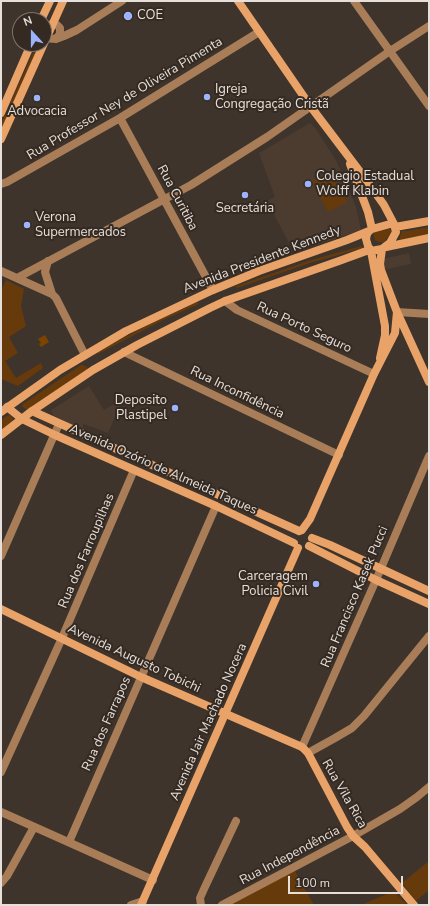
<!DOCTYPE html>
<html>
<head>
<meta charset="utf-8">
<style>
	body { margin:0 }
	#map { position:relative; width:430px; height:906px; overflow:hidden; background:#3e342b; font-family:"Nunito Sans",sans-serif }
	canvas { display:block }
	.frame { position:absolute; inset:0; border:2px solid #e6dfda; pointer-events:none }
	.north { position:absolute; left:12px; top:12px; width:40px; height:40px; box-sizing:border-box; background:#342a22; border:1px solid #7b726c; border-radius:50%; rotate:339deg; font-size:11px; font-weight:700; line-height:16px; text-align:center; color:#e6dfda }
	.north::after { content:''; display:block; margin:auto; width:14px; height:18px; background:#9db4fd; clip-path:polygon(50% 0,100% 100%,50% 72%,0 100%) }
	.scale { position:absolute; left:288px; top:876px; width:115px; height:18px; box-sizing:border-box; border:2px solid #e6dfda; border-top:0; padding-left:5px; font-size:12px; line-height:14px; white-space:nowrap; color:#e6dfda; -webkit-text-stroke:3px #342a22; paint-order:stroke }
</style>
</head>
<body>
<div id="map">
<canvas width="430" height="906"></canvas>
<div class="frame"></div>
<div class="north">N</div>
<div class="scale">100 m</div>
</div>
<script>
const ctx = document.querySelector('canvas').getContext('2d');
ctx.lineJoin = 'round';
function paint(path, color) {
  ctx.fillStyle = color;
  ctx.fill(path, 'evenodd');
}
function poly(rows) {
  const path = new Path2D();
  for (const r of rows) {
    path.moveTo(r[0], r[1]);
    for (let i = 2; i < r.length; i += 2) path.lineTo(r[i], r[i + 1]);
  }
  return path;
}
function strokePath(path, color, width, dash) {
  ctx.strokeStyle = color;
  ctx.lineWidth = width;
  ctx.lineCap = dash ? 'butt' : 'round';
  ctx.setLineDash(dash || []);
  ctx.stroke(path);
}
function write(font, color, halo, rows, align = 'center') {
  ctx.font = font + ' "Nunito Sans",sans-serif';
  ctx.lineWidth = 4;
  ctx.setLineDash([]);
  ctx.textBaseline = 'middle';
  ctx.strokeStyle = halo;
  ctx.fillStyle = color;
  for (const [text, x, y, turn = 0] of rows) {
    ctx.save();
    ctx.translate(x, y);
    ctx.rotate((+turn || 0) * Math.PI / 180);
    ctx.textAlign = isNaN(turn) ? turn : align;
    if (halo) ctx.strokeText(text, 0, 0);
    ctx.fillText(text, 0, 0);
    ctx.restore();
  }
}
paint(poly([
	[310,123,316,129,336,160,356,207,361,230,295,252,291,242,289,243,267,201,275,197,259,153],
	[409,253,411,264,383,270,382,259],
	[89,386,104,410,123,399,108,433,84,424,82,429,54,416,51,410]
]), '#4c3c30');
paint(poly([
	[33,53,36,54,1,131,1,123],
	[332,171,347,202,328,212,312,181],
	[429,227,429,234,399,240,402,231,408,231],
	[389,228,391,231,390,234,384,242,379,242,375,240,373,233,374,232],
	[361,246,363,248,310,263,237,288,236,286,308,261],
	[6,280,24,289,21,306,26,326,9,337,18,353,5,361,16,378,41,363,43,368,18,386,1,379,1,291],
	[197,302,199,304,165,319,98,354,97,352,150,324],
	[81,365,83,365,87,367,88,369,86,371,27,410,24,408,22,406,23,404],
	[10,415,13,419,11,423,1,431,1,420,7,416],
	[429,861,429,890,416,901,402,883],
	[295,871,314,905,229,905],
	[394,891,407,905,361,905]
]), '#673a0c');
paint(poly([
	[45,335,49,342,41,347,39,344,41,343,38,339]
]), '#7d4400');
strokePath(poly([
	[354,1,429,106],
	[52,24,57,25,60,28,60,34,56,39],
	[44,38,56,39,64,36,77,30,122,1],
	[120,118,213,290],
	[1,184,7,182,120,118,259,32],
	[48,261,45,272,52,294],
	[1,271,52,294,56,298,85,355],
	[17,278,191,185,267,137,390,51,429,26],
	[225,301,237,310,374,374],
	[397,312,429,314],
	[124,352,339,455],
	[1,556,59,424],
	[302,747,376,580,429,456],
	[308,753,335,738,352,728,364,716,429,636],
	[1,772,62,638,134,470],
	[1,812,153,880],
	[69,842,216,506],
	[1,883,7,876,34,827],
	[131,905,143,901],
	[201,905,200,898,204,889,236,821],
	[222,905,353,836,400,809,417,797,429,787]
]), '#a87d58', 8);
strokePath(poly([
	[238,1,311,107,367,181,384,205,394,224],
	[41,20,50,1],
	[1,113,31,44],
	[1,139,63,1],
	[350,164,368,212,372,229],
	[390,224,394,224,396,232,390,243,382,249,371,251,368,246,366,239,367,234,369,231,372,229,390,224],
	[395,227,429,221],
	[386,247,429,238],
	[382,249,380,264,381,270,397,312,429,382],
	[371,251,385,326,385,335,380,358],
	[7,407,22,419,55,435,216,506,294,543],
	[32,411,299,531],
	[1,412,60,370,126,331,213,290,259,271,347,240,369,231],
	[1,435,32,411,93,370,137,345,210,308,225,301,339,261,369,250],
	[302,530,310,519,374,374,395,333,397,312],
	[312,538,330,545,429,591],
	[309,546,376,580,429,604],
	[1,609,141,677,302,747,308,753,347,827,353,836,365,847,414,905],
	[141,905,298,548]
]), '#e9a368', 8);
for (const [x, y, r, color] of [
	[128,16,5,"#9db4fd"],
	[207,97,4,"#9db4fd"],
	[37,98,4,"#9db4fd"],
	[308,184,4,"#9db4fd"],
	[245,195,4,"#9db4fd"],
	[27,225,4,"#9db4fd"],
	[175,408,4,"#9db4fd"],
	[316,584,4,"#9db4fd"]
]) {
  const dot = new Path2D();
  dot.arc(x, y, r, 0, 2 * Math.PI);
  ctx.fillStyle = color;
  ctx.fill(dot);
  strokePath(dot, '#342a22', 1.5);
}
write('13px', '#e6dfda', '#342a22', [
	["COE",137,16],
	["Igreja",215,90],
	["Congregação Cristã",215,105],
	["Advocacia",37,112,"center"],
	["Colegio Estadual",316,177],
	["Wolff Klabin",316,192],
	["Secretária",245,209,"center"],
	["Verona",35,218],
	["Supermercados",35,233],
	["Deposito",167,401,"right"],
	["Plastipel",167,416,"right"],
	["Carceragem",308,577,"right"],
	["Policia Civil",308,592,"right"]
], 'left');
write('13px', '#e6dfda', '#342a22', [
	["Rua Professor Ney de Oliveira Pimenta",125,99,-31],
	["Rua Curitiba",177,198,62],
	["Avenida Presidente Kennedy",262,260,-21],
	["Rua Porto Seguro",304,328,25],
	["Rua Inconfidência",237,393,26],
	["Avenida Ozório de Almeida Taques",163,470,24],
	["Rua dos Farroupilhas",87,551,-67],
	["Rua Francisco Kasek Pucci",355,597,-67],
	["Avenida Augusto Tobichi",134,659,25],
	["Avenida Jair Machado Nocera",209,722,-66],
	["Rua dos Farrapos",107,724,-66],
	["Rua Vila Rica",344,794,60],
	["Rua Independência",290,856,-28]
]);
</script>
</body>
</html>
